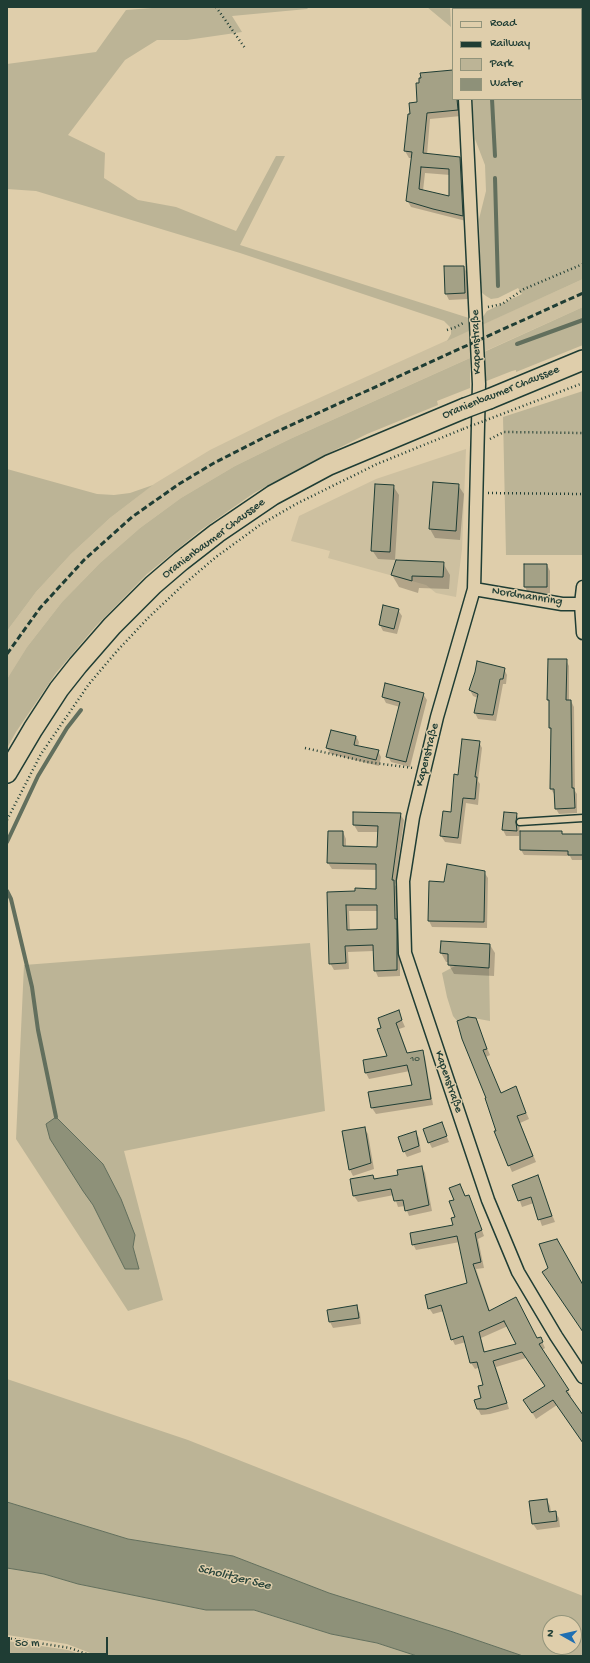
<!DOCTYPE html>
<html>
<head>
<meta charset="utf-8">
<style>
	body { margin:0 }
	#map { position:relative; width:590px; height:1663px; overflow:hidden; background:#dfceab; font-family:"Gochi Hand",sans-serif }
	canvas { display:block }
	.frame { position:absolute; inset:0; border:8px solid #1f3d34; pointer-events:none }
	.legend { position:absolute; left:452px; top:8px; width:130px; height:92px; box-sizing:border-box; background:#dfceab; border:1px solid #92947b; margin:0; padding:5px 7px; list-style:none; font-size:12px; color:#1f3d34 }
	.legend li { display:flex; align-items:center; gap:8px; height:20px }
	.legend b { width:20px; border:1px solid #92947b }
	.north { position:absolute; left:542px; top:1615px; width:40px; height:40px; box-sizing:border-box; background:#dfceab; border:1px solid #92947b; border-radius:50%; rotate:278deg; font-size:11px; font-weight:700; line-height:16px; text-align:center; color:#1f3d34 }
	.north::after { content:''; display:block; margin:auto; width:14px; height:18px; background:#1f6fb2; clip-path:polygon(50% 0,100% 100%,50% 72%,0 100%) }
	.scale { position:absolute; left:8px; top:1637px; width:100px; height:18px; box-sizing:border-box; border:2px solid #1f3d34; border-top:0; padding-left:5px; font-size:12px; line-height:14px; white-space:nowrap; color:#1f3d34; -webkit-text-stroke:3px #dfceab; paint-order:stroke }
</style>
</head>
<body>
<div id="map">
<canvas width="590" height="1663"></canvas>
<div class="frame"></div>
<ul class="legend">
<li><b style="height:5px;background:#dfceab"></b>Road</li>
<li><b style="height:5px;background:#1f3d34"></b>Railway</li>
<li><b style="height:11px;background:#bcb496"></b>Park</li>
<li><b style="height:11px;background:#8e9179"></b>Water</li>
</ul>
<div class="north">N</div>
<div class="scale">50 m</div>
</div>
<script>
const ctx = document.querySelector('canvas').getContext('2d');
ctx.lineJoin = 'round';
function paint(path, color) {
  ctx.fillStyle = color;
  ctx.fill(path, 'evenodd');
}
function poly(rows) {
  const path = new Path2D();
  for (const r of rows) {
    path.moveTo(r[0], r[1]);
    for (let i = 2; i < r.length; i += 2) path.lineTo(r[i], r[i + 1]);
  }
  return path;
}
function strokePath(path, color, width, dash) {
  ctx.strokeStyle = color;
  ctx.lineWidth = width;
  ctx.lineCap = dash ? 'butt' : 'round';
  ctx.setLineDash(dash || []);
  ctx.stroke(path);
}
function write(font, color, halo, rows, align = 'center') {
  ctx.font = font + ' "Gochi Hand",sans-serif';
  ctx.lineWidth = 3;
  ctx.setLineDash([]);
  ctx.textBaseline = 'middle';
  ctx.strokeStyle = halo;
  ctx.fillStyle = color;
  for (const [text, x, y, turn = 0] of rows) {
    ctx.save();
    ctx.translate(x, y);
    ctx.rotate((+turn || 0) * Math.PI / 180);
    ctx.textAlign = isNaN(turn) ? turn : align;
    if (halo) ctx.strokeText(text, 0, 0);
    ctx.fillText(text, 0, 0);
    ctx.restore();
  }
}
paint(poly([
	[583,279,583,307,290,439,235,466,181,498,140,528,100,563,62,602,27,647,7,679,7,631,36,592,71,554,110,518,154,484,210,450,277,417],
	[466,449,462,549,456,597,436,593,426,585,328,558,330,551,291,541,299,516,376,479]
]), '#cdc0a0');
paint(poly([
	[165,7,309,7,307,9,232,16,242,32,187,40,157,40,125,60,68,135,105,153,104,178,138,200,176,207,236,231,276,156,285,156,240,245,472,319,471,330,447,341,451,334,451,328,444,321,240,253,36,191,7,189,7,64,96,52,126,10],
	[427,7,450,7,451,27],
	[467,7,568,7,583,9,583,279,482,325,482,318,487,311,522,294,518,288,498,298,491,299,486,296,481,292,479,219,486,191,485,165,475,139,472,99,581,99,581,9,467,9],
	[583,307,583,345,516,372,516,370,512,371,484,382,484,352],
	[470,358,470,388,437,401,438,405,367,434,315,460,254,493,201,530,147,574,96,626,56,673,16,732,7,748,7,679,27,647,62,602,100,563,140,528,181,498,235,466,290,439],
	[583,391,583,555,506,555,503,417],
	[7,469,97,494,114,495,130,493,153,485,110,518,71,554,36,592,7,631],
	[310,943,325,1111,124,1151,163,1300,128,1311,16,1139,24,965],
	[455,966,489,968,490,1021,468,1017,457,1021,453,1016,447,997,442,973],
	[7,1379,188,1440,583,1596,583,1656,523,1656,453,1632,329,1593,233,1556,128,1539,7,1502],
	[550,1623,574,1623,574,1647,550,1647],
	[7,1568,44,1574,78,1584,206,1610,253,1610,331,1634,377,1643,417,1656,98,1656,67,1644,7,1635],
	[7,1641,68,1650,85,1656,7,1656]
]), '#bcb496');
const water = poly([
	[56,1117,103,1164,121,1199,135,1235,133,1247,139,1269,125,1269,93,1205,83,1191,50,1139,46,1124,56,1117],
	[7,1502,128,1539,233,1556,329,1593,453,1632,523,1656,417,1656,377,1643,331,1634,254,1610,206,1610,78,1584,44,1574,7,1568,7,1502]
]);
paint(water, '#8e9179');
strokePath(water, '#626f5d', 1);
paint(poly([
	[453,73,453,99,458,99,461,116,430,119,427,155,460,158,464,165,466,221,411,207,407,200,412,158,409,158,405,151,409,115,411,115,418,103],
	[425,173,450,175,450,197,423,191],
	[464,267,467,273,468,299,449,300,446,294],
	[458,485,464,494,460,540,435,538,430,529],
	[393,486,399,495,395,560,378,559,372,550],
	[396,561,443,563,450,575,449,589,419,588,418,593,399,587,392,575],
	[547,565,550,571,550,593,528,593,525,587],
	[398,610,402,616,397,634,383,631,380,625],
	[566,660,569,666,569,701,571,701,574,707,575,791,577,794,577,813,559,814,556,809,554,794,551,789,550,704,548,700],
	[504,669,507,675,506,684,503,684,496,721,478,719,475,713,478,698,473,696,470,690],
	[386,685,423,694,427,700,410,767,391,762,388,756,400,707,386,703,383,697],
	[356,736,359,742,358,747,378,751,381,757,379,766,331,754,327,748],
	[479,742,482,748,478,781,480,784,478,805,466,803,461,844,445,842,441,836,451,813,459,776],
	[354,813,400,814,404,820,395,885,397,888,398,923,400,927,400,976,378,977,375,970,374,951,348,952,349,969,334,970,330,963,328,893,377,890,377,870,332,869,328,863,343,832,346,839,346,847,378,848,379,832,358,832,354,825],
	[349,911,378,911,378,930,350,931],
	[505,813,516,814,520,820,519,836,506,836,503,830],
	[521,832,561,832,563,835,583,835,583,860,572,860,570,856,524,855,521,850],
	[484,872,488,878,487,928,432,927,429,921,445,883],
	[490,945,495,953,494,976,454,974,449,965,449,962,446,962,441,953],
	[398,1011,405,1027,399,1029,408,1054,422,1051,425,1057,433,1105,376,1114,372,1108,413,1085,410,1071,369,1079,366,1073,389,1057,382,1028],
	[475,1019,490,1055,486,1057,501,1094,516,1088,529,1119,520,1123,536,1162,512,1172,495,1132,497,1131,488,1098],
	[441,1123,449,1142,432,1148,429,1142],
	[364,1128,368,1134,374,1169,353,1176,350,1170,343,1132],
	[415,1132,419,1138,421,1152,407,1157,404,1151],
	[422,1167,425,1173,432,1211,409,1216,405,1206,398,1207,394,1195,358,1202,354,1196,373,1176,375,1180,399,1175],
	[537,1177,555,1222,542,1226,534,1203,522,1207,514,1185],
	[460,1185,466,1197,468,1196,472,1202,484,1236,478,1239,484,1268,476,1269,490,1311,537,1340,541,1339,545,1348,542,1350,571,1396,569,1397,583,1417,583,1443,557,1405,536,1419,525,1400,546,1387,526,1358,496,1367,509,1409,490,1414,481,1415,478,1409,482,1399,485,1386,480,1367,475,1369,471,1363,466,1342,455,1345,452,1339,444,1311,433,1314,429,1308,468,1283,460,1242,416,1250,413,1244,454,1226,456,1217,455,1201],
	[508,1326,517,1345,485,1353,481,1338],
	[356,1307,360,1313,361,1324,333,1328,330,1322],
	[547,1500,550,1506,551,1512,555,1512,559,1518,560,1527,537,1530,533,1524,530,1502]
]), '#0003');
strokePath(poly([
	[487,7,487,9],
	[492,99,495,156],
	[495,178,498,286],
	[517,344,583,320],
	[7,842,38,776,67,728,81,710],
	[7,891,11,899,32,987,38,1030,56,1117]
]), '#626f5d', 4);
const building = poly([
	[453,70,453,99,457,99,458,110,427,113,423,153,460,157,463,216,433,209,406,201,412,152,404,151,408,114,410,114,409,103,417,102,416,83,419,83,419,78,421,78,420,73,453,70],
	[421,167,449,169,449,196,419,189,421,167],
	[444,266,464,266,465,293,445,294,444,266],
	[433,482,459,484,456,531,429,529,433,482],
	[375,484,394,485,390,552,371,551,375,484],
	[396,560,444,562,443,577,412,576,412,581,391,575,396,560],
	[524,564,547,564,547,587,524,587,524,564],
	[383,605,399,609,394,629,379,625,383,605],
	[548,659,567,659,566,700,571,700,572,788,574,788,575,808,555,809,554,789,550,789,551,728,549,728,549,700,547,700,548,659],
	[477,661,505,668,503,679,500,679,493,715,474,713,478,694,469,690,475,672,477,661],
	[385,683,424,693,406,762,386,757,400,702,382,697,385,683],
	[331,730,356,736,354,745,379,750,376,760,326,748,331,730],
	[462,739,480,741,475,777,477,777,475,799,463,798,458,838,440,836,443,811,451,812,454,774,458,775,462,739],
	[353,812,401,813,392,880,394,880,395,919,397,919,397,970,374,971,373,945,345,946,346,963,329,964,327,892,355,891,355,888,376,889,376,864,327,863,328,831,343,831,343,846,377,847,378,826,353,825,353,812],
	[346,905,377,905,377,929,347,930,346,905],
	[504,812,517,813,516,822,517,831,502,830,504,812],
	[520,831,562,831,562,834,583,834,583,855,568,855,568,851,520,850,520,831],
	[447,864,485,871,484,922,428,921,429,881,444,882,447,864],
	[441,941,490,944,489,968,448,965,448,954,440,953,441,941],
	[399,1010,402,1020,396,1023,407,1053,423,1050,431,1099,371,1108,368,1092,412,1085,407,1065,365,1073,363,1060,387,1056,377,1029,381,1028,378,1018,399,1010],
	[468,1017,476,1018,487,1049,483,1050,501,1093,516,1086,526,1113,517,1116,533,1156,508,1166,494,1131,496,1131,485,1098,486,1098,462,1039,457,1021,468,1017],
	[442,1122,447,1136,428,1143,423,1129,442,1122],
	[365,1127,371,1163,349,1170,342,1131,365,1127],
	[416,1131,419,1146,403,1152,398,1137,416,1131],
	[422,1166,429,1205,405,1211,403,1200,394,1201,391,1189,353,1196,350,1179,373,1175,374,1179,398,1175,397,1170,422,1166],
	[538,1175,552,1216,538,1220,531,1197,518,1201,512,1185,538,1175],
	[460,1184,465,1196,469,1195,482,1230,475,1233,481,1262,473,1264,489,1311,516,1297,537,1338,541,1337,543,1342,539,1344,569,1390,566,1391,583,1415,583,1443,553,1400,532,1413,523,1400,545,1386,522,1352,493,1361,507,1403,486,1409,477,1409,474,1400,481,1398,478,1386,483,1385,477,1362,470,1363,463,1336,451,1340,441,1305,428,1309,425,1295,467,1283,457,1236,412,1245,410,1233,453,1225,451,1218,455,1217,449,1201,454,1200,449,1188,460,1184],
	[504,1321,516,1344,484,1352,479,1332,504,1321],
	[557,1239,583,1285,583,1332,542,1272,548,1268,539,1244,557,1239],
	[357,1305,359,1318,329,1322,327,1310,357,1305],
	[547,1499,549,1512,556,1511,557,1521,532,1524,529,1501,547,1499]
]);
paint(building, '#a4a186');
strokePath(building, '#1f3d34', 1);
const service = poly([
	[520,822,583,818]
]);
const minor = poly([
	[461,7,461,9],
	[465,99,479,384,474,589,437,717,413,817,403,881,405,953,488,1200,518,1272,556,1336,583,1377],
	[583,587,581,604,583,633],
	[474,589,562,604,581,604]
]);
const primary = poly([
	[489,399,583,360],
	[7,773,33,729,59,689,78,665,112,626,153,585,181,561,217,533,273,495,329,465,465,408]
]);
strokePath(service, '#1f3d34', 9);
strokePath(minor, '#1f3d34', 15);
strokePath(primary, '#1f3d34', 22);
strokePath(poly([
	[216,7,245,48],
	[488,307,502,304,524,289,583,264],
	[447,330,456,327,465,322],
	[489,419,583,383],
	[490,439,504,432,583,433],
	[488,493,583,494],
	[305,748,367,762,413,768],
	[7,820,41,754,89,684,117,651,149,617,183,585,216,557,260,525,296,504,377,464,463,429],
	[7,1638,70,1648,92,1656]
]), '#1f3d34', 2.5, [1, 3]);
strokePath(service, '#dfceab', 6);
strokePath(minor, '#dfceab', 12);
strokePath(primary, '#dfceab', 19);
strokePath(poly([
	[7,654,40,608,84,560,132,517,179,484,214,463,267,436,583,293]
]), '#1f3d34', 3, [6, 3]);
const primaryBridge = poly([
	[465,408,489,399]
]);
strokePath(primaryBridge, '#1f3d34', 22, []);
strokePath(poly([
	[463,429,489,419]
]), '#1f3d34', 2.5, [1, 3]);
strokePath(primaryBridge, '#dfceab', 19);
write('10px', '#405648', null, [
	["10",415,1059]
]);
write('12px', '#1f3d34', '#dfceab', [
	["Kapenstraße",477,342,-92],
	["Oranienbaumer Chaussee",501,393,-22],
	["Oranienbaumer Chaussee",214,539,-37],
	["Nordmannring",527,597,9],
	["Kapenstraße",428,755,-76],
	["Kapenstraße",448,1082,71]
]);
write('italic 13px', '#2a453b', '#dfceab', [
	["Scholitzer See",234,1578,14]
]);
</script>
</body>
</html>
